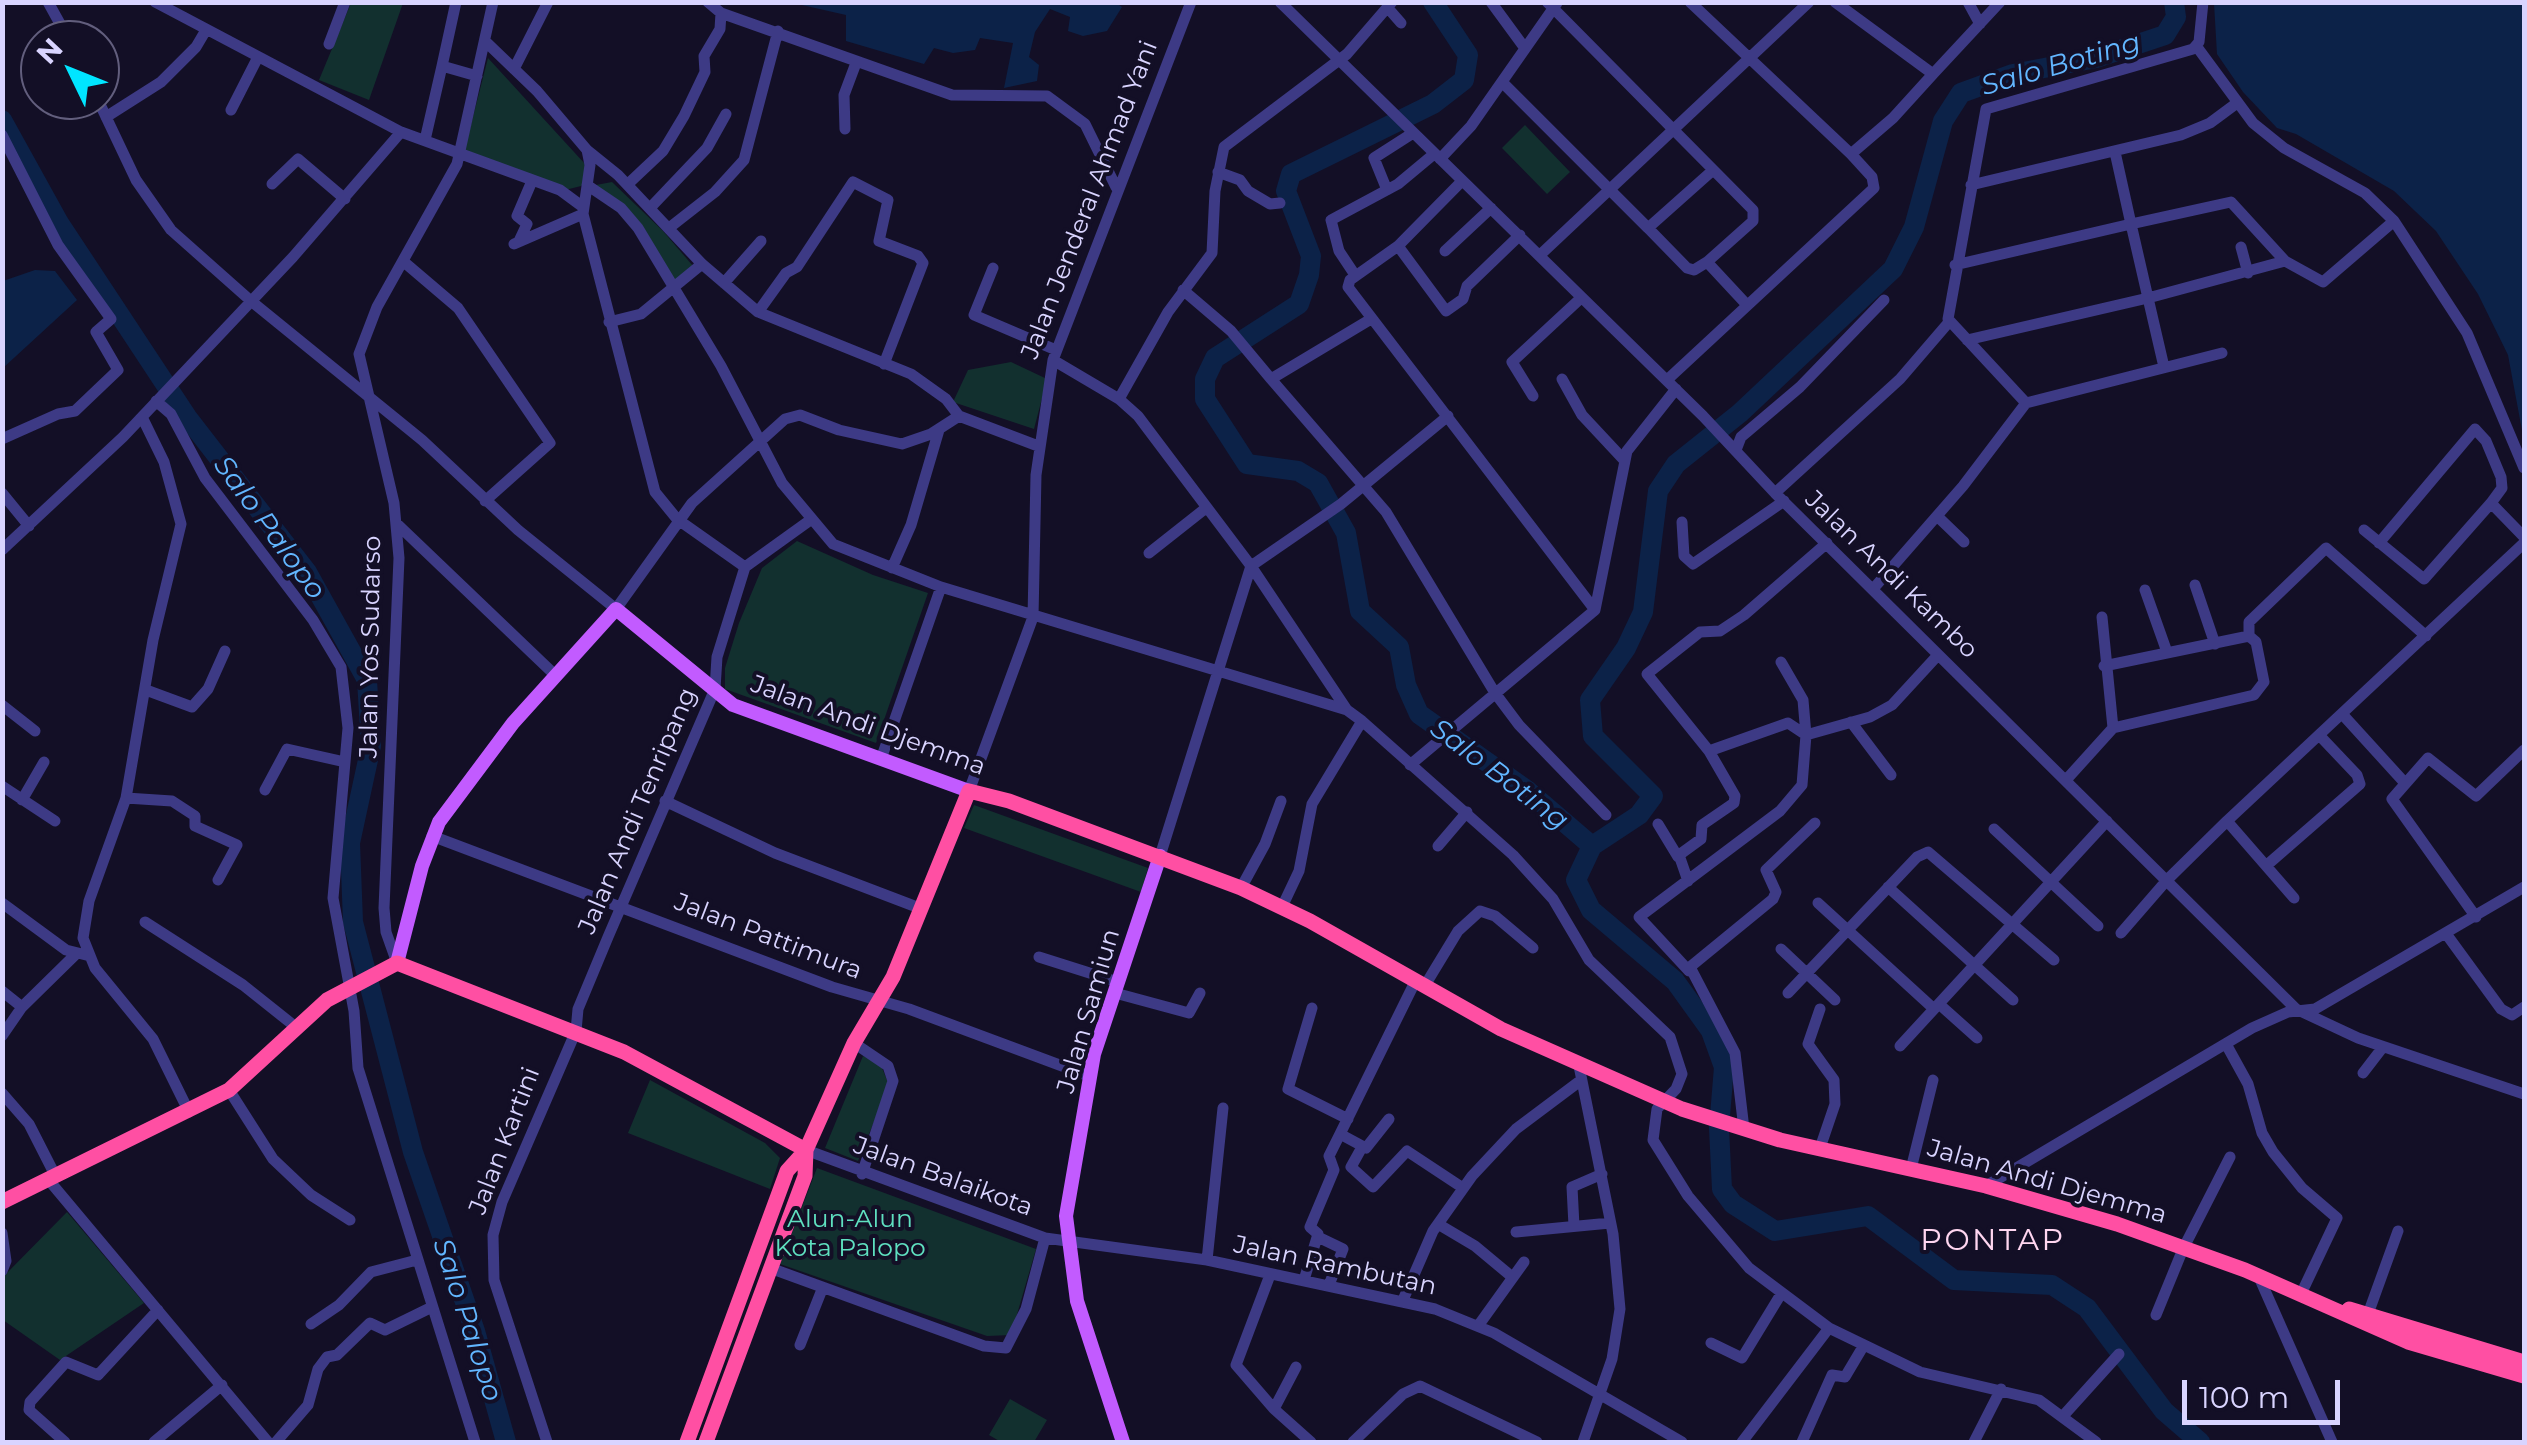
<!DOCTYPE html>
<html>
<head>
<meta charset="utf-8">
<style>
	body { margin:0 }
	#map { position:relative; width:2527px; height:1445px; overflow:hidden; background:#130f26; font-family:Montserrat,sans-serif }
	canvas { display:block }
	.frame { position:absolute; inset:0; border:5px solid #d9d4ff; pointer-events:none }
	.north { position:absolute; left:20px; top:20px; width:100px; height:100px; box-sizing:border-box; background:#130f26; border:2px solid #625e7d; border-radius:50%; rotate:313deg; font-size:28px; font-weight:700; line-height:40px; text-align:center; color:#d9d4ff }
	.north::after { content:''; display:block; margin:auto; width:35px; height:45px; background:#00e5ff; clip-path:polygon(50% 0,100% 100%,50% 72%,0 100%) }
	.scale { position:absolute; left:2182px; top:1380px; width:158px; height:45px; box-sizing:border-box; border:5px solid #d9d4ff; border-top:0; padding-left:12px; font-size:30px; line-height:35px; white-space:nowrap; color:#d9d4ff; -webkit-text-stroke:8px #130f26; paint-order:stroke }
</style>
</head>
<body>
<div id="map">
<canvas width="2527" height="1445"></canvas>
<div class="frame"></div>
<div class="north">N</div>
<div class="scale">100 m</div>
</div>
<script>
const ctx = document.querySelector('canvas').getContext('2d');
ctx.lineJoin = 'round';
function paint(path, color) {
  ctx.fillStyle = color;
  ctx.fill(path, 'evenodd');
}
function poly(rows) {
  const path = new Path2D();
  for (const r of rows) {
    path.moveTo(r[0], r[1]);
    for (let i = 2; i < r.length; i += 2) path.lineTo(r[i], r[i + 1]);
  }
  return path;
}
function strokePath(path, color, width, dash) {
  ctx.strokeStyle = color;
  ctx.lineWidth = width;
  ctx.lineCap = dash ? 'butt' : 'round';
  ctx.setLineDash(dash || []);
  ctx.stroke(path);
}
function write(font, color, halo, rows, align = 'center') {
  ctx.font = font + ' Montserrat,sans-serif';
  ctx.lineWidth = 8;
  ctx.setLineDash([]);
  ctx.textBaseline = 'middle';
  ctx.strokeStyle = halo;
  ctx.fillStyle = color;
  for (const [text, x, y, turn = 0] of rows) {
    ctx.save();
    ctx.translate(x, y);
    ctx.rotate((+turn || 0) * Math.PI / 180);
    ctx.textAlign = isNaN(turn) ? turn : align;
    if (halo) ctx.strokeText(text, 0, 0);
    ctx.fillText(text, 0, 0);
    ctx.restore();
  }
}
paint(poly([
	[351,3,403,3,369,100,319,80],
	[488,58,585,164,587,181,581,186,561,191,464,152],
	[1525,125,1570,172,1547,194,1502,148],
	[612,182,663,231,693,266,673,282,641,228,596,185],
	[1011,362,1047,379,1034,429,953,402,968,370],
	[797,541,873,575,928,593,876,743,725,689,725,668,739,623,762,568],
	[974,805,1148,868,1141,892,964,828],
	[863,1056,880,1063,889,1085,858,1161,825,1148],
	[650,1080,765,1143,780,1158,770,1189,628,1133],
	[817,1168,1036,1249,1011,1335,987,1336,780,1264],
	[67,1212,144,1303,60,1360,3,1320,2,1278],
	[1010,1399,1047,1420,1034,1442,1001,1442,989,1435]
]), '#12302f');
paint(poly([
	[1116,3,1122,7,1107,31,1083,36,1068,31,1070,17,1050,9,1035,32,1029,57,1039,65,1037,81,1004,88,1013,43,980,38,975,50,953,53,934,48,924,64,846,41,846,15,793,3],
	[2214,3,2524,3,2524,441,2508,355,2478,294,2436,231,2394,191,2296,134,2277,128,2243,92,2217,54],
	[35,270,55,271,77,300,3,368,3,281]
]), '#0c2248');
strokePath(poly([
	[1433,2,1468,55,1464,80,1433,104,1291,174,1286,191,1311,256,1309,275,1299,304,1215,358,1205,379,1205,399,1247,464,1298,471,1318,483,1346,533,1360,611,1399,647,1406,685,1419,714,1528,791,1592,846],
	[2174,2,2176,17,2165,35,2096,58,2013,74,1961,93,1943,121,1914,227,1893,269,1740,413,1676,464,1658,491,1643,612,1626,648,1590,700,1593,736,1653,796,1639,815,1592,846,1576,880,1591,910,1675,981,1711,1031,1724,1067,1719,1128,1722,1189,1733,1204,1775,1231,1868,1216,1954,1280,2052,1285,2087,1308,2164,1411,2200,1442],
	[2,120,59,223,187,417,307,572,367,680,371,746,350,843,353,922,413,1152,475,1331,506,1442]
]), '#0c2248', 20);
strokePath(poly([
	[48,2,69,40],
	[155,2,401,132,560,190,583,207],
	[456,2,442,66,477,76],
	[708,2,721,13,952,95,1047,96,1085,124,1116,187],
	[1280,2,1703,416,1775,493,2296,1009,2358,1038,2524,1094],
	[1491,2,1524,47],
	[1547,2,1753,210,1753,221,1707,262,1747,305],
	[1690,2,1851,154,1893,118,1933,74,1835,2],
	[1968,2,1980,24],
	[1387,7,1401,23],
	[485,41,537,91,587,150,618,175,702,264,758,312,911,374,946,399,959,416,1038,446],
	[329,44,345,2],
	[2197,47,2253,123,2284,148,2365,193,2394,221,2467,333,2524,468],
	[514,69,548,2],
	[1933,74,2000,2],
	[1503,83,1648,228,1712,171],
	[98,100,136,180,171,230,251,301,422,440,518,530,616,609,692,503,785,419,800,415,839,430,902,444,931,434,959,416],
	[231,110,258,57],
	[106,117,161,82,196,47,206,30],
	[845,129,844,95,856,63],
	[2,135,58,245,111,319,96,332,118,370,75,411,58,414,2,439],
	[425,140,442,66],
	[587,150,590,165,583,214,655,492,677,519,745,567],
	[2115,152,2131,224,2231,202,2285,261],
	[1440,159,1471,126,1557,3],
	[1218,172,1240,180,1248,191,1270,204,1280,203],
	[1462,181,1398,246,1350,280,1348,287,1595,610],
	[272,184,298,159,345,199],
	[628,184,663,151,684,116,705,72,704,56,720,29,721,13],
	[587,185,621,208,638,228,721,366,782,483,833,544,941,587,1347,710,1362,721,1513,855,1553,899,1589,960,1670,1037,1682,1074,1676,1089,1657,1109,1653,1140,1688,1196,1749,1268,1829,1328,1920,1372,2039,1400,2096,1442],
	[1971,185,2181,135,2210,123,2237,103],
	[1387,190,1374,158,1413,133],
	[650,208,707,148,726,114],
	[669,228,715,192,744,160,778,31],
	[1648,228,1687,268,1694,270,1707,262],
	[519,241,527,224,517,216,532,181],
	[514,244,583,214],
	[1398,246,1446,311,1463,299,1467,286,1520,235],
	[2241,247,2248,273],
	[1445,251,1491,208],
	[1540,255,1809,2],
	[404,262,458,308,550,443,485,501],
	[1955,265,2131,224,2148,298,1967,340],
	[993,268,974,315,1056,350],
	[1355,275,1339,251,1331,220,1398,184,1434,154],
	[724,283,761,241],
	[1183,290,1231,331,1271,379],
	[758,312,786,273,797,267,853,182,888,200,879,241,918,256,923,263,884,364],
	[1371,319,1271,379,1386,512,1495,693,1519,725,1606,815],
	[609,322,641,314,702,264],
	[1053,360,1119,399,1138,416,1251,566,1347,710],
	[2164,367,2148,298,2285,261,2323,282,2394,221],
	[1562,379,1582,415,1624,460],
	[1667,380,1874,188,1872,177,1851,154],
	[1533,396,1512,362,1581,298],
	[1119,399,1168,312,1212,253,1215,191,1224,147,1347,54,1392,2],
	[156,401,171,414,205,478,313,620,341,667,348,728,333,898,354,1011,358,1068,475,1442],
	[2026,403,2222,353],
	[142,417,164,462,181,524,153,640,126,798,89,901,83,938,95,968,153,1039,189,1112],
	[1736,450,1741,437,1800,387,1884,300],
	[2,493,29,526],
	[1775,493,1900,379,1949,322],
	[1937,516,1964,542],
	[1682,522,1684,556,1693,564,1784,501],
	[396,523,555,675],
	[2364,530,2424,579,2491,503,2524,537],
	[2379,543,2475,429,2486,441,2501,477,2502,488,2491,503],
	[2,550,123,437,293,257,401,132],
	[1149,553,1206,508],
	[892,568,911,525,939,430],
	[2195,585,2215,644],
	[1873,589,1963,486,2026,403,1948,319,1986,109,2193,49,2199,42,2203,2],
	[2145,590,2167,652],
	[2102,617,2113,728],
	[2249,636,2249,622,2326,548,2426,636],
	[146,690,192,707,208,689,225,651],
	[2,705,35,731],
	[2343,715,2404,782],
	[1851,722,1891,775],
	[1709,751,1788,723,1806,735,1803,700,1781,662],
	[881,759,941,587],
	[1410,765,1595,610,1627,451,1676,389],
	[2066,780,2113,728,2254,695,2264,682,2256,642,2249,636,2104,666],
	[2,786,55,821],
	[265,790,287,749,345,762],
	[969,791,1033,617,1036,475,1053,360,1191,2],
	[126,798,172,801,195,816,195,826,237,845,218,880],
	[22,800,44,762],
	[665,801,775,853,922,909],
	[2227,821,2294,898],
	[1658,824,1678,857],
	[1994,829,2098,926],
	[432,836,832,987,909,1009,1089,1076],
	[1438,846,1467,812],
	[1160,856,1251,566,1341,504,1448,416],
	[2267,865,2360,784,2357,775,2320,736],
	[1688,881,1679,855,1701,839,1702,825,1734,803,1735,796,1709,751,1647,674,1700,632,1720,631,1744,615,1827,543],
	[1888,887,2013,1000],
	[1241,888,1265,844,1281,801],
	[2,903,66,950,86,955],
	[1818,903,1934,1009],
	[1282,907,1299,871,1312,804,1362,721],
	[2476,917,2392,799,2428,758,2476,796,2524,750],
	[145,922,243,985,297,1028],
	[2121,933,2167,880,2227,821,2524,543],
	[2447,935,2501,1009,2512,1015,2524,1007],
	[1781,949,1835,1000],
	[1039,957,1118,982],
	[397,963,386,932,384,908,399,558,394,503,359,354,377,307,457,164,493,2],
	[1689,971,1639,917,1780,811,1802,785,1806,735,1870,717,1892,705,1938,655],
	[1424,987,1458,931,1480,911,1495,916,1533,948],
	[2,991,22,1007,2,1036],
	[1115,993,1189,1013,1200,993],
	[1788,993,1917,857,1928,852,2054,960],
	[1939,1004,1977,1038],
	[22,1007,76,954],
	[1312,1008,1288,1089,1348,1119],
	[854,1043,888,1066,893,1081,862,1174],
	[2226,1044,2248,1084,2262,1133,2273,1152,2302,1188,2337,1218,2301,1294],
	[1900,1046,2107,821],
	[1579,1066,1613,1234,1620,1309,1612,1359,1583,1442],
	[2363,1073,2383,1047],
	[229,1090,273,1159,311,1195,350,1220],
	[2,1093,29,1124,55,1175],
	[1389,1119,1366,1148,1340,1134,1415,982],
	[1744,1129,1735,1053,1690,967,1773,899,1776,892,1766,870,1815,823],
	[1820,1148,1835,1104,1834,1080,1808,1044,1820,1009],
	[1361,1149,1351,1167,1373,1187,1407,1151,1463,1188],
	[806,1150,1045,1238,1207,1260,1435,1309,1494,1333,1682,1442],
	[1911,1169,1933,1080],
	[47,1178,268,1442],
	[1986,1186,2252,1028,2288,1012,2315,1009,2524,887],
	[1438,1224,1475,1246,1511,1276],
	[1574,1226,1572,1187,1602,1174],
	[1516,1232,1610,1223],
	[2,1233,6,1261,2,1271],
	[1318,1237,1343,1249,1329,1285],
	[1207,1260,1223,1108],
	[770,1268,984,1346,1006,1348,1026,1309,1045,1238],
	[1270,1275,1236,1365,1274,1409,1296,1367],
	[2259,1277,2332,1442],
	[1304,1280,1318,1234,1310,1227,1334,1170,1329,1156,1340,1134],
	[1403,1300,1433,1231,1472,1176,1516,1129,1580,1081],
	[2368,1314,2398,1231],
	[2156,1315,2183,1249,2230,1157],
	[311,1324,339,1305,371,1272,417,1260],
	[1478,1326,1524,1262],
	[1711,1343,1742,1358,1781,1294],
	[800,1345,823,1287],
	[1274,1409,1311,1442],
	[2063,1416,2119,1354],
	[65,1442,29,1410,30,1402,66,1362,98,1375,158,1310],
	[154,1442,222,1385],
	[276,1442,308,1405,318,1369,327,1357,337,1355,370,1323,385,1330,432,1307],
	[547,1442,494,1280,493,1235,502,1202,576,1031,578,1009,608,937,715,689,717,657,745,567,809,521],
	[1353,1442,1403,1394,1420,1386,1537,1442],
	[1742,1442,1829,1328],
	[1802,1442,1832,1375,1845,1377,1864,1345],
	[1974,1442,2001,1389]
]), '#3d3a85', 11);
strokePath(poly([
	[397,963,422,866,439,822,513,723,616,609,733,705,969,791],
	[1123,1442,1077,1301,1066,1216,1094,1054,1160,856]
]), '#c25bff', 14);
strokePath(poly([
	[2,1202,229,1090,327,1000,397,963,624,1052,806,1150],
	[2349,1309,2524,1362],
	[687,1442,787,1171,806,1150,854,1043,893,977,969,791,1009,801,1241,888,1310,921,1501,1029,1682,1109,1780,1140,1986,1186,2117,1224,2245,1270,2408,1342,2524,1376],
	[706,1442,805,1176,806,1150]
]), '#ff4fa3', 15);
write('25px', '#d9d4ff', '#130f26', [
	["Jalan Jenderal Ahmad Yani",1090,200,-69],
	["Jalan Andi Kambo",1891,575,44],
	["Jalan Yos Sudarso",371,647,-89],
	["Jalan Andi Djemma",868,726,20],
	["Jalan Andi Tenripang",638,811,-67],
	["Jalan Pattimura",768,937,21],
	["Jalan Samiun",1089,1011,-74],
	["Jalan Kartini",505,1141,-69],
	["Jalan Balaikota",943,1177,20],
	["Jalan Andi Djemma",2047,1182,16],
	["Jalan Rambutan",1335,1266,12]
]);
write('25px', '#5fe0c0', '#130f26', [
	["Alun-Alun",850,1220],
	["Kota Palopo",850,1249]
]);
write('italic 28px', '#62b6ff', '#130f26', [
	["Salo Boting",2061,65,-16],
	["Salo Palopo",269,528,54],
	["Salo Boting",1499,775,37],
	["Salo Palopo",467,1320,72]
]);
ctx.letterSpacing = '2.5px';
write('30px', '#ffd6f0', '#130f26', [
	["PONTAP",1993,1241]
]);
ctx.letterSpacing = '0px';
</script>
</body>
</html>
